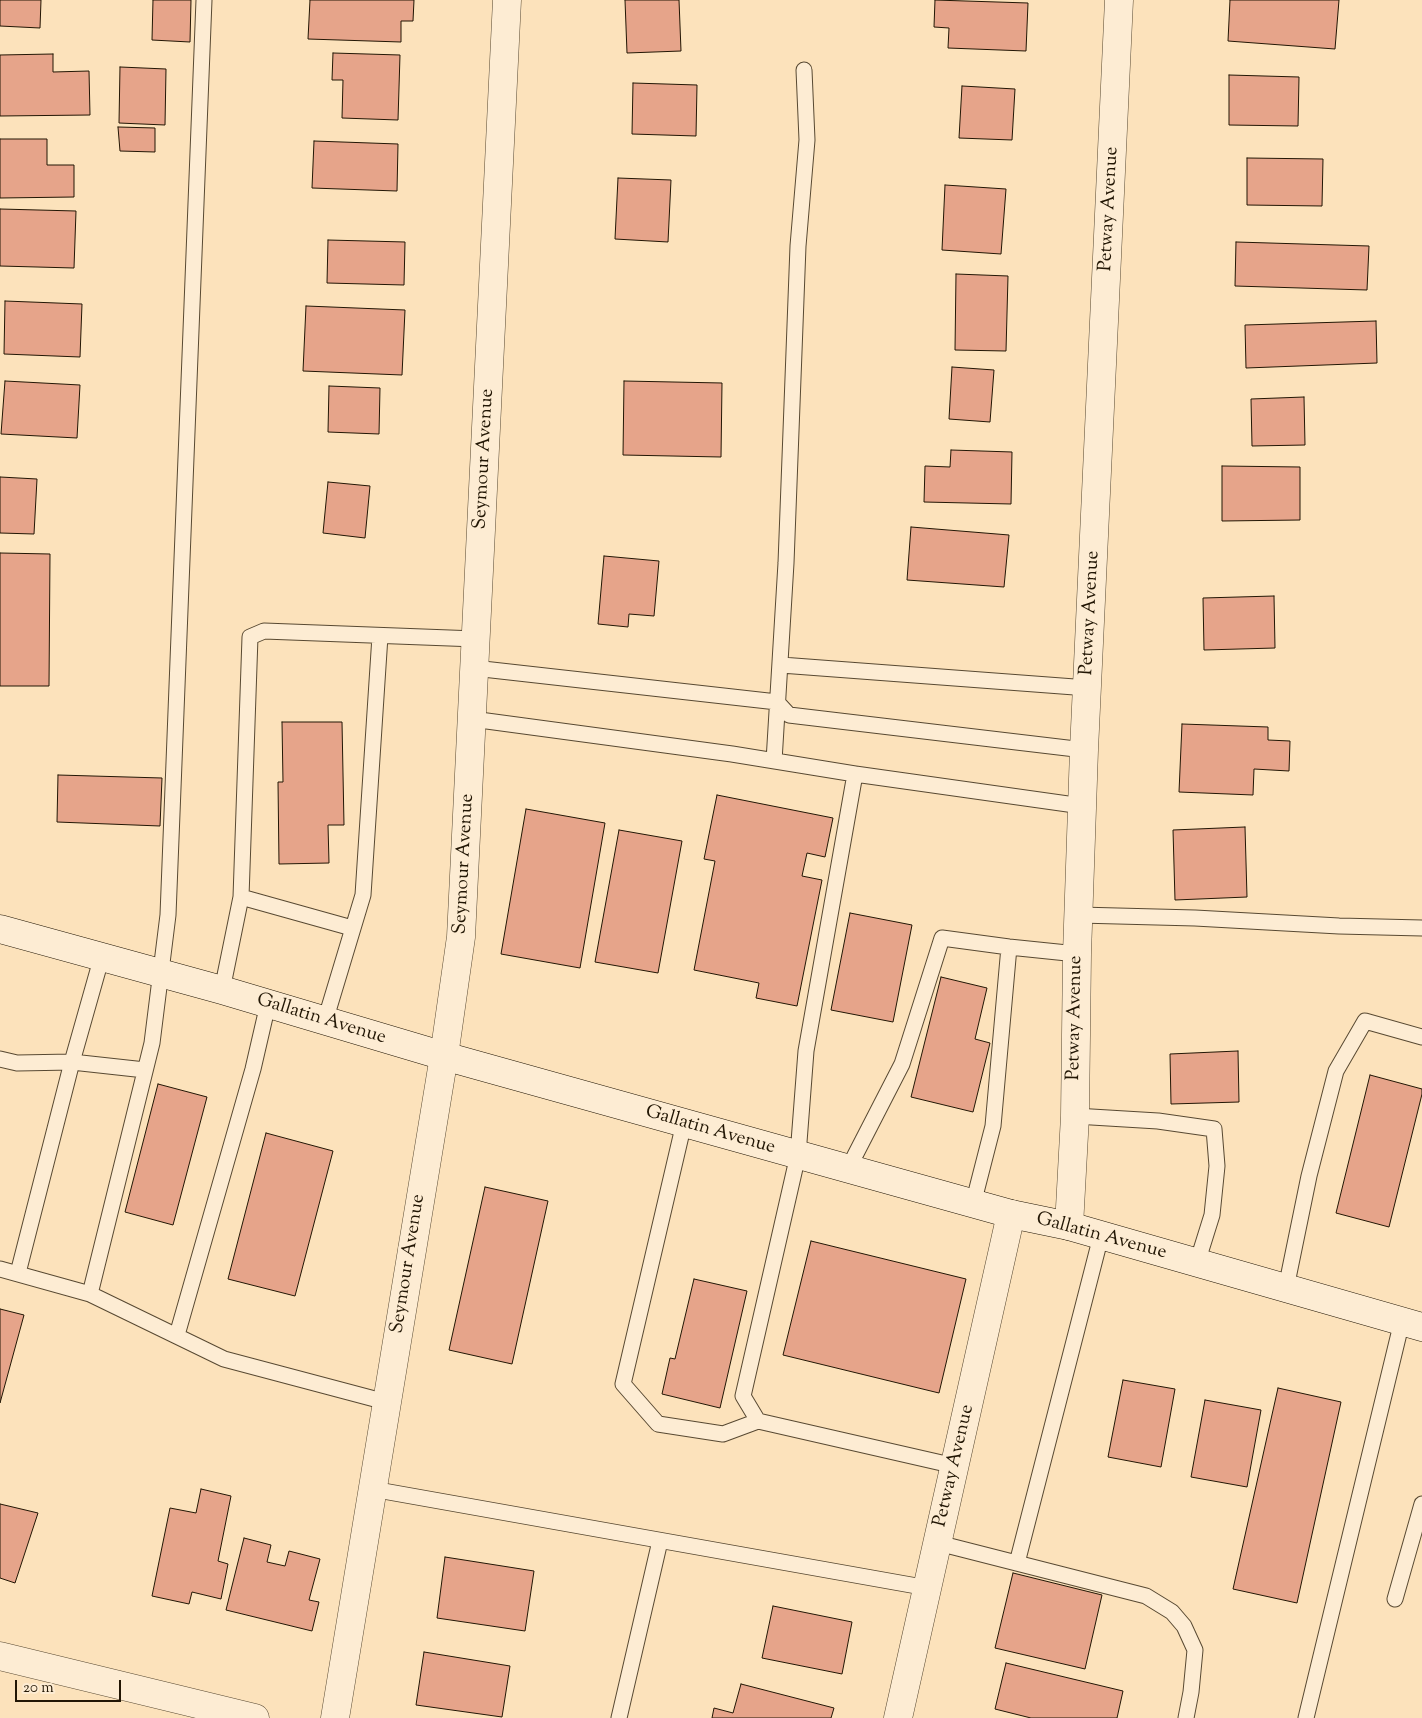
<!DOCTYPE html>
<html>
<head>
<meta charset="utf-8">
<style>
	body { margin:0 }
	#map { position:relative; width:1422px; height:1718px; overflow:hidden; background:#fce2bb; font-family:"Sorts Mill Goudy",serif }
	canvas { display:block }
	.scale { position:absolute; left:15px; top:1680px; width:106px; height:22px; box-sizing:border-box; border:2px solid #221604; border-top:0; padding-left:6px; font-size:15px; line-height:18px; white-space:nowrap; color:#221604; -webkit-text-stroke:4px #fdecd3; paint-order:stroke }
</style>
</head>
<body>
<div id="map">
<canvas width="1422" height="1718"></canvas>
<div class="scale">20 m</div>
</div>
<script>
const ctx = document.querySelector('canvas').getContext('2d');
ctx.lineJoin = 'round';
function paint(path, color) {
  ctx.fillStyle = color;
  ctx.fill(path, 'evenodd');
}
function poly(rows) {
  const path = new Path2D();
  for (const r of rows) {
    path.moveTo(r[0], r[1]);
    for (let i = 2; i < r.length; i += 2) path.lineTo(r[i], r[i + 1]);
  }
  return path;
}
function strokePath(path, color, width, dash) {
  ctx.strokeStyle = color;
  ctx.lineWidth = width;
  ctx.lineCap = dash ? 'butt' : 'round';
  ctx.setLineDash(dash || []);
  ctx.stroke(path);
}
function write(font, color, halo, rows, align = 'center') {
  ctx.font = font + ' "Sorts Mill Goudy",serif';
  ctx.lineWidth = 5;
  ctx.setLineDash([]);
  ctx.textBaseline = 'middle';
  ctx.strokeStyle = halo;
  ctx.fillStyle = color;
  for (const [text, x, y, turn = 0] of rows) {
    ctx.save();
    ctx.translate(x, y);
    ctx.rotate((+turn || 0) * Math.PI / 180);
    ctx.textAlign = isNaN(turn) ? turn : align;
    if (halo) ctx.strokeText(text, 0, 0);
    ctx.fillText(text, 0, 0);
    ctx.restore();
  }
}
const building = poly([
	[0,0,41,0,40,28,0,26,0,0],
	[153,0,191,0,190,42,152,40,153,0],
	[310,0,414,0,413,21,401,21,401,42,308,39,310,0],
	[625,0,679,0,681,51,627,53,625,0],
	[935,0,1028,3,1026,51,948,48,949,28,934,27,935,0],
	[1230,0,1339,0,1335,49,1228,41,1230,0],
	[333,53,400,55,398,120,342,118,343,80,332,80,333,53],
	[53,54,53,72,89,71,90,115,0,116,0,55,53,54],
	[120,67,166,69,165,125,119,123,120,67],
	[1229,75,1299,77,1298,126,1229,125,1229,75],
	[633,83,697,85,696,136,632,134,633,83],
	[962,86,1015,89,1012,140,959,138,962,86],
	[118,127,155,128,155,152,120,151,118,127],
	[0,139,47,139,47,165,74,165,74,197,0,198,0,139],
	[314,141,398,144,397,191,312,188,314,141],
	[1247,158,1323,159,1322,206,1247,205,1247,158],
	[618,178,671,180,668,242,615,239,618,178],
	[945,185,1006,189,1001,254,942,250,945,185],
	[0,209,76,211,74,268,0,266,0,209],
	[328,240,405,242,404,285,327,283,328,240],
	[1236,242,1369,246,1367,290,1235,286,1236,242],
	[956,274,1008,276,1006,351,955,350,956,274],
	[5,301,82,304,80,357,4,354,5,301],
	[306,306,405,310,402,375,303,371,306,306],
	[1376,321,1377,363,1246,368,1245,325,1376,321],
	[952,367,994,370,990,422,949,419,952,367],
	[5,381,80,385,77,438,1,434,5,381],
	[624,381,722,383,721,457,623,455,624,381],
	[329,386,380,388,379,434,328,432,329,386],
	[1304,397,1305,445,1252,446,1251,399,1304,397],
	[951,450,1012,452,1011,504,924,502,925,466,950,467,951,450],
	[1222,466,1300,467,1300,520,1222,521,1222,466],
	[0,477,37,479,34,534,0,533,0,477],
	[328,482,370,486,365,538,323,533,328,482],
	[911,527,1009,535,1004,587,907,580,911,527],
	[0,553,50,554,49,686,0,686,0,553],
	[604,556,659,561,654,616,629,614,628,627,598,624,604,556],
	[1274,596,1275,648,1204,650,1203,598,1274,596],
	[282,722,342,722,344,825,328,825,329,863,279,864,278,782,283,782,282,722],
	[1182,724,1268,727,1268,740,1290,741,1289,771,1254,769,1253,795,1179,792,1182,724],
	[58,775,162,778,160,826,57,822,58,775],
	[717,795,833,818,825,857,807,853,802,876,822,880,797,1006,756,998,759,983,694,970,715,861,704,859,717,795],
	[526,809,605,823,580,968,501,954,526,809],
	[1245,827,1247,897,1175,900,1173,830,1245,827],
	[619,830,682,841,658,973,595,962,619,830],
	[850,913,912,925,893,1022,831,1010,850,913],
	[941,977,987,988,975,1039,990,1043,973,1112,911,1097,941,977],
	[1238,1051,1239,1102,1171,1104,1170,1054,1238,1051],
	[1370,1075,1422,1089,1422,1094,1389,1227,1336,1213,1370,1075],
	[158,1084,207,1097,173,1225,125,1212,158,1084],
	[266,1133,333,1151,295,1296,228,1279,266,1133],
	[485,1187,548,1201,512,1364,449,1350,485,1187],
	[811,1241,966,1279,939,1393,783,1355,811,1241],
	[694,1279,747,1291,720,1408,662,1394,670,1358,675,1359,694,1279],
	[0,1309,24,1315,0,1403,0,1309],
	[1123,1380,1175,1389,1161,1467,1108,1457,1123,1380],
	[1278,1388,1341,1402,1297,1603,1233,1589,1278,1388],
	[1205,1400,1261,1410,1247,1487,1191,1477,1205,1400],
	[201,1489,231,1496,218,1561,228,1564,221,1599,192,1592,189,1604,152,1596,170,1508,196,1513,201,1489],
	[0,1504,38,1513,15,1583,0,1578,0,1504],
	[244,1538,271,1545,267,1562,285,1566,289,1551,320,1559,309,1600,319,1602,312,1631,226,1610,244,1538],
	[445,1557,534,1571,525,1631,437,1618,445,1557],
	[1013,1573,1102,1595,1085,1669,995,1648,1013,1573],
	[773,1606,852,1622,842,1674,762,1658,773,1606],
	[424,1652,510,1666,502,1717,416,1705,424,1652],
	[1006,1663,1123,1691,1117,1718,1031,1718,995,1709,1006,1663],
	[741,1684,834,1708,831,1718,712,1718,714,1708,733,1713,741,1684]
]);
paint(building, '#e6a48a');
strokePath(building, '#221604', 1);
const service = poly([
	[781,665,1088,688],
	[474,668,777,702,789,715,1084,750],
	[472,719,732,754,855,774,1082,806],
	[774,761,786,563,798,246,807,140,804,70],
	[855,774,806,1051,798,1155,743,1396,758,1421,955,1466],
	[241,897,352,928],
	[1079,915,1195,918,1339,926,1422,928],
	[102,956,72,1062,145,1070],
	[222,990,241,897,250,637,264,631,476,639],
	[325,1021,363,895,380,636],
	[0,1059,17,1063,72,1062,18,1273],
	[1075,1116,1158,1121,1214,1129,1217,1166,1212,1215,1197,1263],
	[684,1123,623,1384,658,1424,723,1434,758,1421],
	[848,1169,902,1064,942,938,1009,947,1077,954],
	[973,1204,993,1126,1009,947],
	[0,1269,90,1294,224,1359,386,1402],
	[1286,1288,1309,1176,1336,1071,1365,1021,1422,1037],
	[90,1294,152,1043,168,915,204,0],
	[177,1335,253,1069,268,1004],
	[372,1489,928,1588],
	[938,1543,1146,1596,1172,1612,1184,1626,1195,1650,1191,1692,1186,1718],
	[1017,1563,1101,1236],
	[1395,1599,1422,1504],
	[619,1718,660,1541],
	[1306,1718,1402,1321]
]);
const minor = poly([
	[1069,1226,1075,1116,1077,954,1084,750,1119,0],
	[0,1656,255,1718],
	[335,1718,444,1056,461,937,507,0],
	[898,1718,1011,1214]
]);
const secondary = poly([
	[0,929,222,990,444,1056,1011,1214,1069,1226,1422,1327]
]);
strokePath(service, '#584932', 17);
strokePath(minor, '#584932', 29);
strokePath(secondary, '#221604', 29);
strokePath(service, '#fdecd3', 15);
strokePath(minor, '#fdecd3', 28);
strokePath(secondary, '#fdecd3', 28);
write('19px', '#221604', '#fdecd3', [
	["Petway Avenue",1110,209,-87],
	["Seymour Avenue",485,459,-87],
	["Petway Avenue",1091,613,-87],
	["Seymour Avenue",465,864,-87],
	["Petway Avenue",1076,1018,-89],
	["Gallatin Avenue",321,1020,17],
	["Gallatin Avenue",710,1131,16],
	["Gallatin Avenue",1101,1237,15],
	["Seymour Avenue",409,1264,-81],
	["Petway Avenue",955,1466,-77]
]);
</script>
</body>
</html>
